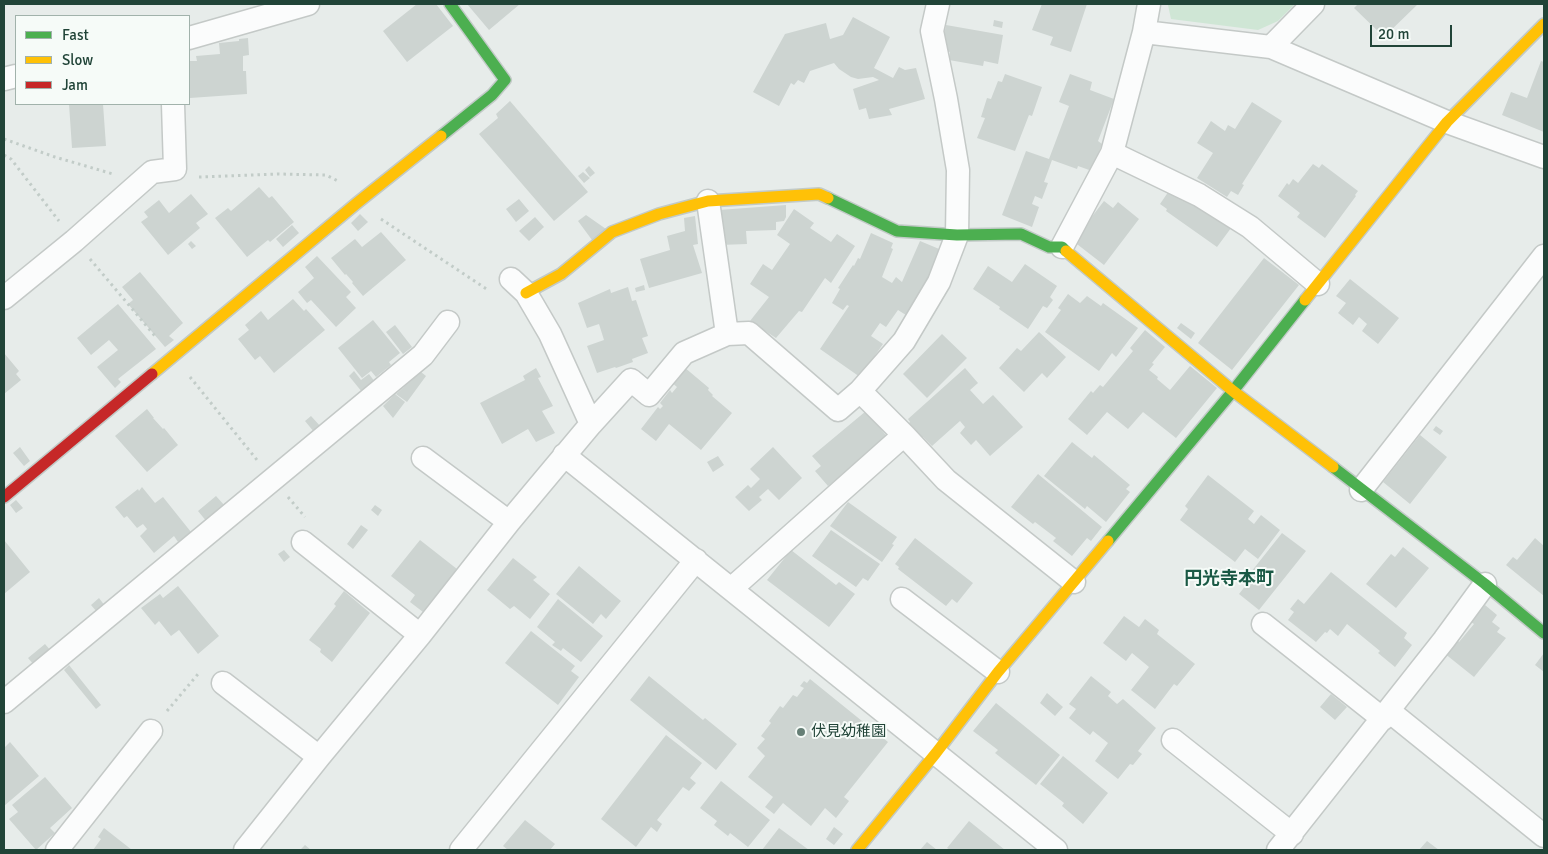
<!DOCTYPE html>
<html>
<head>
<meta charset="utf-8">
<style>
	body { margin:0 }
	#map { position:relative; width:1548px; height:854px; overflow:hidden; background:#e7ecea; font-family:Signika,sans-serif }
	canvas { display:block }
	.frame { position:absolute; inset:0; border:5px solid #214438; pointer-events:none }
	.legend { position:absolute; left:15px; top:15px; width:175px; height:90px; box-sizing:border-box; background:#f6fbf8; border:1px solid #a1b2ab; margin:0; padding:6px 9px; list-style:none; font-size:15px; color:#214438 }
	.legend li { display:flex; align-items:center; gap:10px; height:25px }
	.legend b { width:25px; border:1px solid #a1b2ab }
	.scale { position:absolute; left:1370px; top:25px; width:82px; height:22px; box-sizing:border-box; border:2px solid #214438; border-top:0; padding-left:6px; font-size:15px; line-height:18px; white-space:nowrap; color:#214438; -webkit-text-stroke:4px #f6fbf8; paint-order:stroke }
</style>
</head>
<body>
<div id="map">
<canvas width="1548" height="854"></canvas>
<div class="frame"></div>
<ul class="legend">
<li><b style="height:6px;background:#4caf50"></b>Fast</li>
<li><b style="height:6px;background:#ffc107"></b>Slow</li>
<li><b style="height:6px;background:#c62828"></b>Jam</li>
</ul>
<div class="scale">20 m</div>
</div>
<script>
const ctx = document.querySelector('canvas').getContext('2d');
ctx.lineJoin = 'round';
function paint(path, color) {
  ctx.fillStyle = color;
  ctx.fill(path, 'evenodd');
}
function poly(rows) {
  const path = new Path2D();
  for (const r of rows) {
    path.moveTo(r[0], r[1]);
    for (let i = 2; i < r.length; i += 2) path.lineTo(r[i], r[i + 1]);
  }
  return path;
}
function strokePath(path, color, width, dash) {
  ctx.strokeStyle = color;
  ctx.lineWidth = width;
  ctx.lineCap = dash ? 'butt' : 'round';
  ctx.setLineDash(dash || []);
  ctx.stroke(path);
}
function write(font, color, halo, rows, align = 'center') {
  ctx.font = font + ' Signika,"Noto Sans JP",sans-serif';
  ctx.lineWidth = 4;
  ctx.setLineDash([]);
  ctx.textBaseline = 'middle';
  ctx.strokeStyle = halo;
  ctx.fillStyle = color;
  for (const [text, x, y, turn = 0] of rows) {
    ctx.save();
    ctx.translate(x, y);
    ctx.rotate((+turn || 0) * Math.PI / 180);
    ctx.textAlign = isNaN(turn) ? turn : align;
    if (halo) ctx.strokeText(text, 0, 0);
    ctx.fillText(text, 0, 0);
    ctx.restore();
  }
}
paint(poly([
	[1169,4,1295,4,1278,21,1258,30,1171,19,1168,5]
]), '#cfe6d5');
paint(poly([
	[417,4,436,4,453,26,407,62,383,31],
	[467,4,520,4,489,30],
	[1042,4,1087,4,1071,52,1050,45,1053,37,1032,30],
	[1358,4,1418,4,1384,37,1354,8],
	[853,17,890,37,874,68,893,78,899,67,905,70,916,68,925,99,889,109,892,115,869,119,866,108,859,110,853,89,879,80,873,77,858,79,851,77,839,69,834,63,810,71,804,83,798,80,794,85,791,83,779,106,753,92,785,34,826,23,830,39,843,35],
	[994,20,1003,22,1002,28,993,26],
	[946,25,1003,35,998,64,984,61,983,66,949,60,950,52,941,50],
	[248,38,249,55,243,56,243,71,246,71,247,94,190,98,189,61,197,61,196,56,220,54,219,43,239,41,239,39],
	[1541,61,1544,62,1544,132,1502,115,1511,92,1527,98],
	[1005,74,1042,87,1032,116,1029,115,1015,151,977,138,985,118,981,117,987,98,991,99,998,81,1002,82],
	[1070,74,1092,82,1090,90,1114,99,1098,141,1102,144,1092,171,1078,166,1077,169,1052,160,1044,182,1048,183,1042,199,1035,196,1032,204,1039,207,1032,227,1002,215,1026,151,1049,159,1069,106,1059,102],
	[510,101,588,192,554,221,479,134,498,118,496,114],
	[1252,102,1282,121,1242,184,1244,185,1238,195,1231,191,1227,197,1197,178,1213,153,1197,143,1211,121,1225,131,1228,125,1235,129],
	[69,104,103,104,106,146,72,148],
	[1313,164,1319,168,1322,164,1358,191,1355,195,1356,196,1325,238,1297,217,1300,213,1278,196,1287,183,1289,185,1293,179,1298,183],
	[589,166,595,173,590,177,585,170],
	[583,172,590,178,584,183,578,176],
	[1173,185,1234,224,1217,247,1166,211,1167,209,1160,204],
	[259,187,269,198,272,196,294,222,270,242,268,240,247,257,215,218,228,208,231,211],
	[191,194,208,214,196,223,200,228,168,255,141,222,148,217,144,212,159,200,169,213],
	[519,199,529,211,516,222,506,209],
	[1104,201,1113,208,1118,202,1139,219,1104,265,1073,241],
	[786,205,786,217,784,221,776,222,776,230,746,231,747,244,720,245,719,210],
	[794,209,814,223,810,228,831,242,837,234,855,246,831,283,825,278,802,312,799,311,776,338,750,321,769,297,750,284,763,264,772,270,790,244,777,235],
	[360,214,368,222,358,231,351,223],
	[586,215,606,229,592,240,578,221],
	[695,216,698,244,693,245,702,273,649,288,640,259,670,250,667,236,685,231,684,218],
	[535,217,544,227,529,241,519,231],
	[292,225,299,233,283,247,276,239],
	[381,232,406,260,363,296,352,283,353,282,346,274,345,275,331,258,355,239,362,247],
	[871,233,893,243,891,248,893,249,882,277,892,283,896,277,902,282,920,241,944,251,909,317,898,310,886,327,880,323,871,336,883,344,860,377,820,349,849,306,847,305,843,310,832,303,840,289,838,288,853,265,854,266,858,258,860,259],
	[191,241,196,246,192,249,188,244],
	[317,256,351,292,346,297,356,308,336,327,311,300,307,303,298,292,314,278,305,267],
	[1264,258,1299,285,1232,370,1198,343],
	[1025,264,1057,286,1050,297,1053,300,1047,308,1043,306,1028,329,999,309,1000,307,973,289,988,266,1012,282],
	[140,272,183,323,169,336,174,340,165,347,128,304,133,300,122,287],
	[1350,279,1399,318,1378,344,1362,331,1367,324,1359,317,1353,325,1338,313,1346,303,1336,296],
	[644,285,645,290,636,292,635,288],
	[628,287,632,301,636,300,648,336,642,338,648,353,632,359,633,362,616,368,615,367,597,373,587,346,604,340,599,324,587,328,578,303,610,289,611,293],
	[1068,294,1080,303,1087,296,1101,306,1103,303,1138,328,1116,357,1112,353,1099,371,1045,332,1061,310,1058,308],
	[293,299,304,311,306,309,325,330,274,373,260,356,255,360,238,339,249,330,245,325,261,311,268,320],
	[118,304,156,349,118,379,121,382,115,388,97,367,118,350,109,340,91,355,77,338],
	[373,320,400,353,389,362,391,365,376,377,371,371,362,378,338,348],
	[1181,323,1195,333,1191,339,1177,328],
	[395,325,412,347,403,354,386,332],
	[1145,330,1165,347,1152,363,1154,364,1149,370,1158,377,1157,379,1170,390,1190,366,1217,388,1176,438,1143,412,1128,429,1107,412,1087,435,1068,419,1091,391,1093,393,1100,385,1103,387,1133,351,1130,348],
	[1039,332,1066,357,1047,378,1042,373,1024,392,999,368,1017,348,1021,351],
	[942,334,967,358,927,398,903,374],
	[4,353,19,371,16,374,21,380,4,394],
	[684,367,709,388,708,390,713,395,712,396,732,413,701,450,669,424,656,441,641,429,658,407,660,409,663,406,660,403,670,390,672,393,677,387,671,382],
	[536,368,541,377,538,378,553,406,542,411,555,433,536,442,528,429,502,444,480,403,525,380,523,376],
	[965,368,978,383,970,390,983,404,993,395,1023,427,990,456,976,440,971,445,960,433,965,427,960,421,932,446,923,437,920,440,907,425,910,422,908,419],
	[354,371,361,380,369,374,375,382,362,392,349,376],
	[421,372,426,376,407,402,396,394],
	[395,394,405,402,393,418,383,406],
	[147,409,154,418,153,418,163,429,164,428,178,445,147,472,115,436],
	[866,411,889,439,828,486,815,471,821,466,812,456],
	[311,416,321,427,314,432,305,421],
	[1436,426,1443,431,1440,435,1433,430],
	[1420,435,1447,457,1410,504,1383,482],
	[1072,442,1092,458,1094,455,1130,485,1126,489,1130,492,1106,522,1087,506,1085,509,1044,476],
	[20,447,30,461,24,466,13,453],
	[773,447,802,478,779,500,768,489,759,497,762,500,749,511,735,497,748,485,751,488,760,479,750,469],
	[718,456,724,465,713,472,707,462],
	[1038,474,1102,527,1091,541,1087,538,1072,556,1053,541,1056,538,1035,522,1033,524,1011,507],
	[1208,475,1254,511,1248,519,1254,524,1261,515,1280,530,1258,559,1245,549,1235,562,1180,520,1188,509,1185,506],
	[142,487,155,503,163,497,191,532,178,542,174,536,154,553,140,536,147,529,143,524,137,528,127,516,124,518,115,507,138,489,139,491],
	[216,496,225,506,207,522,198,511],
	[16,500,23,508,16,513,10,505],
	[848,502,897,537,892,544,894,545,882,562,830,526],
	[375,505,382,510,378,516,371,510],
	[361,525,368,530,353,549,347,544],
	[831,530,880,564,868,581,863,578,856,587,812,556],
	[1282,533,1306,551,1259,610,1239,594,1250,580,1247,577],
	[915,538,973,583,957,603,952,599,946,606,898,569,899,567,895,564],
	[1535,538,1544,546,1544,596,1506,565,1513,557,1517,560],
	[4,540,30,572,4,594],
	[420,540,457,569,423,612,410,602,415,595,391,576],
	[1403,547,1429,568,1396,608,1366,584,1391,554,1395,557],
	[284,550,290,557,284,562,278,554],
	[791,550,836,585,839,582,855,594,829,627,767,580],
	[513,558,537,577,533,580,550,594,530,619,514,606,510,609,487,590],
	[579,566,621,601,606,619,601,614,593,624,556,594],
	[1331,572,1407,633,1404,638,1412,645,1395,667,1378,653,1380,651,1347,624,1338,636,1330,629,1327,633,1325,632,1316,642,1288,620,1294,612,1290,609,1298,599,1304,604],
	[178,586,219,636,198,654,179,630,171,636,159,621,155,625,141,608,160,594,163,598],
	[344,591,370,613,332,662,320,652,321,649,309,640,336,606,334,604],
	[99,598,105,606,97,612,91,605],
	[558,599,603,636,581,662,563,648,561,651,552,645,555,642,537,627],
	[1485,605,1497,615,1492,622,1500,628,1497,632,1506,638,1474,677,1444,653,1456,639,1459,642,1474,624,1471,622],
	[1124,616,1139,627,1145,619,1159,630,1157,634,1195,664,1177,686,1174,684,1155,709,1131,690,1149,667,1132,653,1126,661,1103,643],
	[531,631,575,666,571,671,579,677,558,705,505,663],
	[45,644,51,651,34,665,28,658],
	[1544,653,1544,672,1535,665],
	[69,665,101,705,96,709,64,670],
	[649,676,703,720,705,718,737,744,716,770,630,700],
	[1091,676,1111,692,1108,696,1117,704,1123,699,1156,728,1138,751,1142,754,1133,765,1130,764,1118,779,1095,761,1108,743,1093,731,1090,735,1069,718,1076,709,1069,704],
	[810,679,888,742,844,797,849,801,836,818,825,808,811,826,783,803,774,814,765,807,773,797,748,777,765,756,757,748,765,739,761,736,771,723,769,721,780,706,783,708,793,695,797,697,804,688,800,686,804,681,807,683],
	[1047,693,1063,707,1055,716,1040,703],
	[1331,694,1347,707,1335,720,1320,707],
	[996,703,1060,755,1036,785,995,753,998,750,973,731],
	[666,735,702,763,690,778,696,783,689,791,683,787,657,820,662,824,657,832,651,827,636,847,601,819],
	[10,742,39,776,4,806,4,748],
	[1063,756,1108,793,1083,824,1062,806,1064,803,1040,784],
	[45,777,72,808,50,828,55,833,36,850,9,819,18,812,12,805],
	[721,781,770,820,748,847,730,833,728,836,714,825,717,821,700,808],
	[525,820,555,844,550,850,508,850,503,846],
	[969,821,1005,850,950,850,947,848],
	[834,827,843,834,834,845,826,839],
	[104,828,132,850,93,850,101,839,98,837],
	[779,828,809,850,762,850],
	[1427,841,1439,850,1419,850],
	[927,842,937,850,920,850],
	[305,845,311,850,300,850]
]), '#cdd4d1');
const street = poly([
	[1144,32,1271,47,1447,122,1544,157],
	[189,38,308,4],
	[1271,47,1313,4],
	[4,79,16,76],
	[1112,153,1199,195,1250,227,1318,284],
	[708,201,727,334],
	[1062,247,1112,153,1144,32,1149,4],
	[4,298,74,241,152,172,175,169,173,104],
	[860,391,904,341,939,282,957,235,958,170,946,99,932,31,938,4],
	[591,424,631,380,649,395,684,353,727,334,749,333,838,410,860,391,904,435,946,480,1074,582],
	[564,455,1056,850],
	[423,458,509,522],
	[1361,490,1544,256],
	[303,542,420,635],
	[731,589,904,435],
	[902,599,998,672],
	[1263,624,1383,719],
	[223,683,319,757],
	[4,702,423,355,448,322],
	[1389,711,1544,836],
	[1173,740,1292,834],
	[57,850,151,731],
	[245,850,319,757,420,635,509,522,591,424,550,334,526,293,511,279],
	[461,850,696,560],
	[1278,850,1444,640,1485,584]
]);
const fast = poly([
	[441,136,492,95,505,80,450,4],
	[828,198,897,231,957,235,1021,234,1049,247,1062,247,1066,251],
	[1333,467,1485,584,1544,633],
	[1108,541,1233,391,1305,300]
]);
const slow = poly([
	[1066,251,1233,391,1333,467],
	[526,293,561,274,612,232,659,214,708,201,819,194,828,198],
	[1305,300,1447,122,1544,24],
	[152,374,357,203,441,136],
	[857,850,936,753,998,672,1108,541]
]);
const jam = poly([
	[4,497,152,374]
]);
strokePath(street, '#c4c9c7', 25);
strokePath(fast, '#c2cac7', 14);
strokePath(slow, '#c2cac7', 14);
strokePath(jam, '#c2cac7', 14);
strokePath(poly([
	[4,139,55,157,113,174],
	[4,155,11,159,59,221],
	[199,177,278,174,326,175,340,182],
	[381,219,488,290],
	[90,259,155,336],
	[190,377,257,460],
	[288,497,305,517],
	[167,711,198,674]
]), '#c2ccc8', 3, [2.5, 4]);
strokePath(street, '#fbfcfc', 22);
strokePath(fast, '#4caf50', 11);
strokePath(slow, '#ffc107', 11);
strokePath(jam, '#c62828', 11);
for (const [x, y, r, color] of [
	[801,732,5,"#667f76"]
]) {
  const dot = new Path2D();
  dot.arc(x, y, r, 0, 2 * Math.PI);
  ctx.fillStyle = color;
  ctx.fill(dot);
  strokePath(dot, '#f6fbf8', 2);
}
write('15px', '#214438', '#f6fbf8', [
	["伏見幼稚園",811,732]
], 'left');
write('bold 18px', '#1a5945', '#f6fbf8', [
	["円光寺本町",1229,579]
]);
</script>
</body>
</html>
